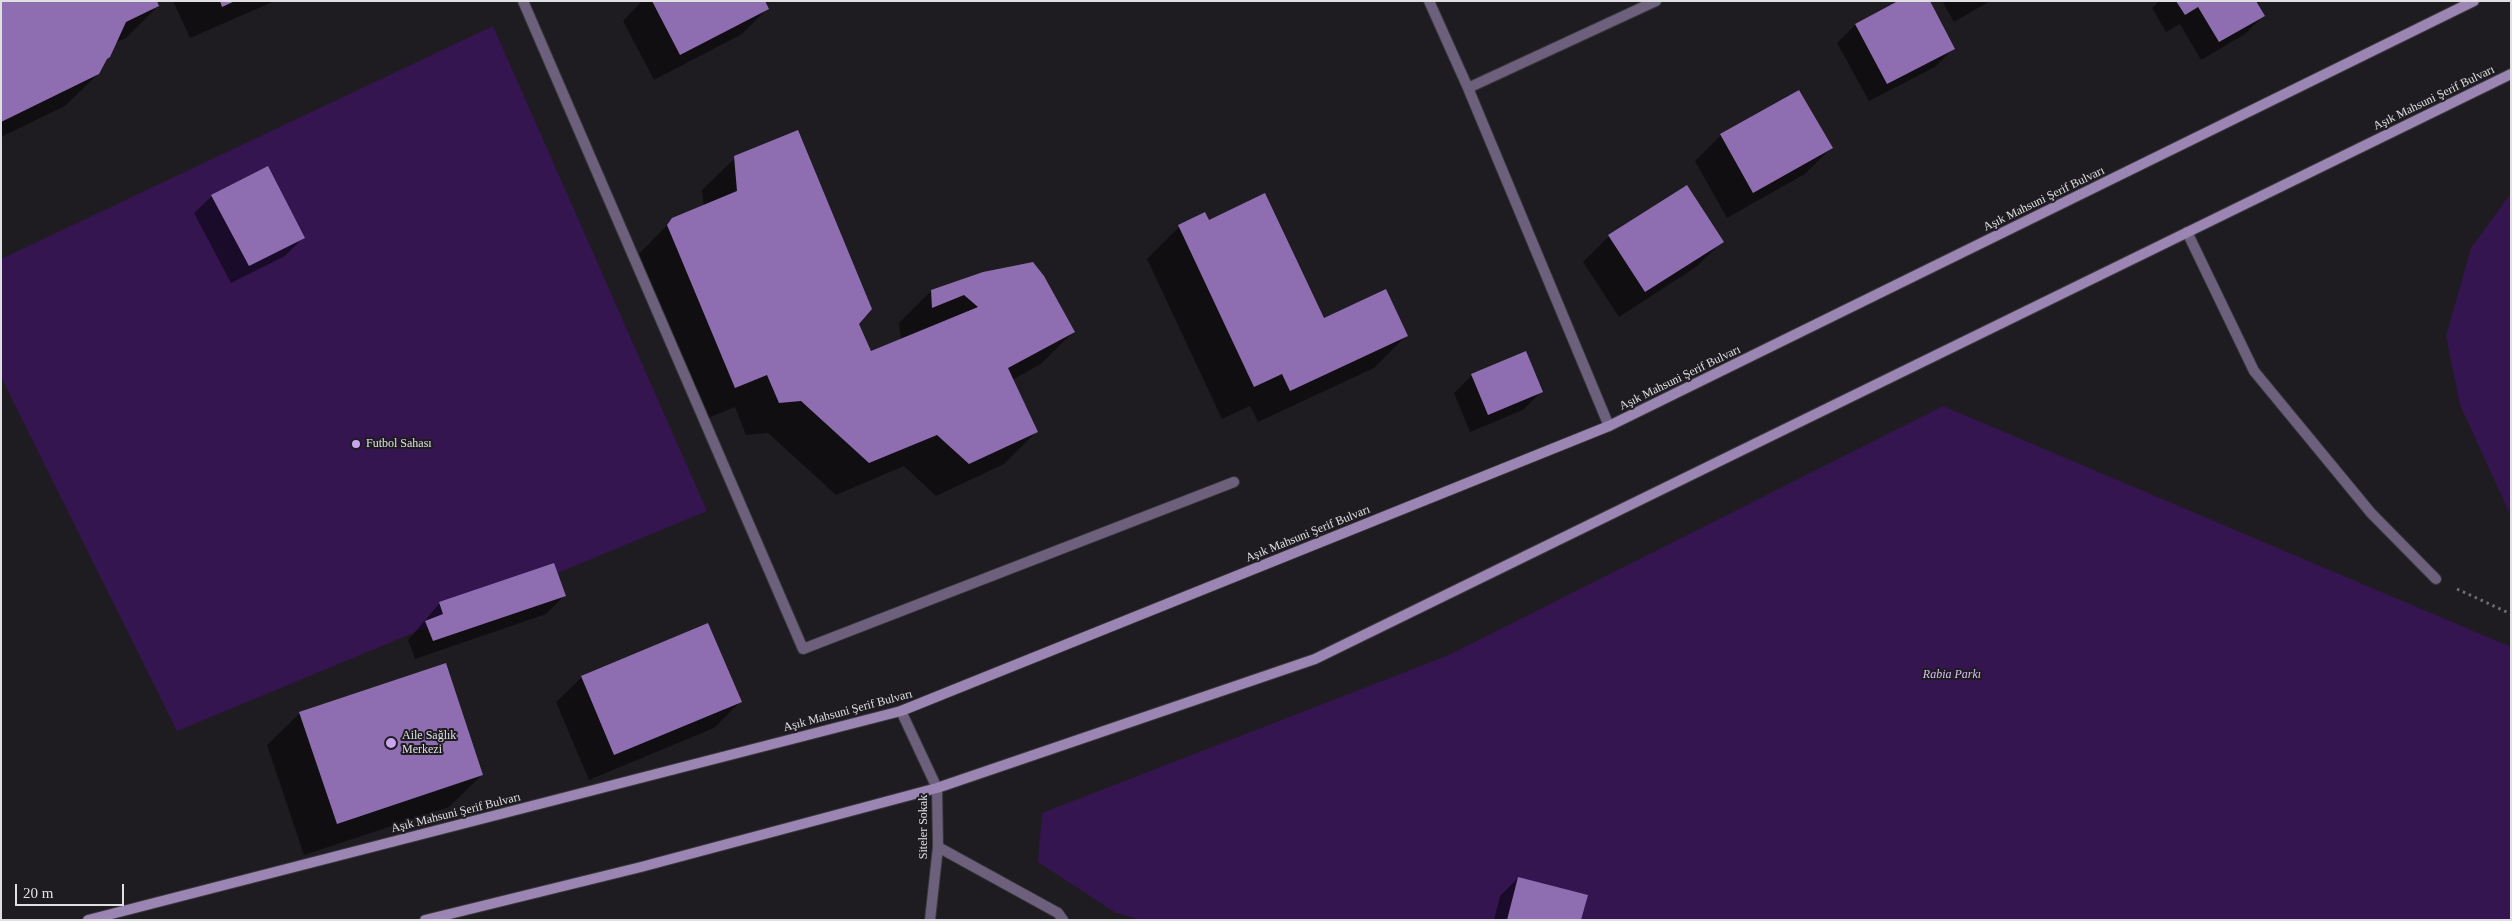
<!DOCTYPE html>
<html>
<head>
<meta charset="utf-8">
<style>
	body { margin:0 }
	#map { position:relative; width:2512px; height:921px; overflow:hidden; background:#1e1c21; font-family:Georgia,serif }
	canvas { display:block }
	.frame { position:absolute; inset:0; border:2px solid #e0dfe2; pointer-events:none }
	.scale { position:absolute; left:15px; top:884px; width:109px; height:22px; box-sizing:border-box; border:2px solid #e0dfe2; border-top:0; padding-left:6px; font-size:15px; line-height:18px; white-space:nowrap; color:#e0dfe2; -webkit-text-stroke:4px #1e1c21; paint-order:stroke }
</style>
</head>
<body>
<div id="map">
<canvas width="2512" height="921"></canvas>
<div class="frame"></div>
<div class="scale">20 m</div>
</div>
<script>
const ctx = document.querySelector('canvas').getContext('2d');
ctx.lineJoin = 'round';
function paint(path, color) {
  ctx.fillStyle = color;
  ctx.fill(path, 'evenodd');
}
function poly(rows) {
  const path = new Path2D();
  for (const r of rows) {
    path.moveTo(r[0], r[1]);
    for (let i = 2; i < r.length; i += 2) path.lineTo(r[i], r[i + 1]);
  }
  return path;
}
function strokePath(path, color, width, dash) {
  ctx.strokeStyle = color;
  ctx.lineWidth = width;
  ctx.lineCap = dash ? 'butt' : 'round';
  ctx.setLineDash(dash || []);
  ctx.stroke(path);
}
function write(font, color, halo, rows, align = 'center') {
  ctx.font = font + ' Georgia,serif';
  ctx.lineWidth = 4;
  ctx.setLineDash([]);
  ctx.textBaseline = 'middle';
  ctx.strokeStyle = halo;
  ctx.fillStyle = color;
  for (const [text, x, y, turn = 0] of rows) {
    ctx.save();
    ctx.translate(x, y);
    ctx.rotate((+turn || 0) * Math.PI / 180);
    ctx.textAlign = isNaN(turn) ? turn : align;
    if (halo) ctx.strokeText(text, 0, 0);
    ctx.fillText(text, 0, 0);
    ctx.restore();
  }
}
paint(poly([
	[493,26,707,511,177,731,1,377,1,259],
	[2511,193,2511,516,2460,405,2446,336,2471,248],
	[1943,406,2511,647,2511,920,1142,920,1116,913,1038,862,1042,813,1449,655]
]), '#34154f');
paint(poly([
	[1,1,158,6,126,38,115,43,98,74,65,106,1,137],
	[173,1,275,1,190,38],
	[642,1,764,1,768,8,742,34,654,80,623,21],
	[1901,1,1953,49,1935,67,1869,101,1837,43,1855,25],
	[1942,1,1990,1,1954,22],
	[2159,1,2255,1,2263,16,2245,34,2201,60,2180,24,2166,32,2152,8],
	[1799,91,1831,148,1805,174,1727,218,1695,161,1721,135],
	[735,158,858,323,871,353,901,340,899,323,931,291,984,274,1073,332,1041,364,1012,380,1036,432,1004,464,936,496,904,466,836,495,768,433,746,435,735,407,703,420,635,258,673,219,704,206,702,190],
	[212,196,303,238,285,256,231,283,194,213],
	[1179,227,1323,320,1407,335,1374,368,1258,422,1250,406,1222,419,1147,259],
	[1609,236,1722,242,1696,267,1619,317,1583,262],
	[1472,375,1541,392,1523,410,1470,432,1454,393],
	[553,565,564,596,546,614,415,659,408,640,439,604],
	[582,677,740,702,714,728,589,780,556,702],
	[300,713,482,775,449,807,304,855,267,745],
	[1518,878,1580,920,1494,920,1500,896]
]), '#0007');
paint(poly([
	[1,1,157,1,159,6,126,22,110,57,107,59,99,74,1,122],
	[220,1,235,1,222,7],
	[652,1,765,1,769,9,680,55],
	[1898,1,1930,1,1955,49,1887,84,1855,24],
	[2176,1,2256,1,2265,16,2219,42,2198,7,2185,15],
	[1799,90,1833,148,1753,193,1720,134],
	[798,130,872,309,859,324,871,351,978,307,964,295,932,308,931,290,983,272,1033,262,1044,276,1075,332,1008,368,1038,432,969,464,937,435,869,463,801,401,779,403,767,375,735,388,667,225,672,218,737,191,734,156],
	[268,166,305,238,249,266,211,195],
	[1687,185,1724,242,1645,292,1608,235],
	[1265,193,1324,318,1386,289,1408,336,1290,391,1282,374,1254,387,1178,225,1205,212,1209,220],
	[1526,351,1543,392,1488,415,1471,374],
	[554,563,566,596,433,641,425,621,443,614,439,602],
	[708,623,742,702,614,755,581,676],
	[446,663,483,775,337,824,299,712],
	[1518,877,1588,895,1581,920,1507,920]
]), '#8e6eb1');
const service = poly([
	[2187,232,2254,371,2371,513,2436,579]
]);
const minor = poly([
	[523,1,803,649,1234,482],
	[1429,1,1468,88,1609,426],
	[1468,88,1656,1],
	[938,847,1058,913,1063,920]
]);
const tertiary = poly([
	[901,711,937,788,938,847,930,920]
]);
const secondary = poly([
	[88,920,901,711,1609,426,2474,1],
	[425,920,641,867,937,788,1315,659,2511,74]
]);
strokePath(service, '#39373c', 12);
strokePath(minor, '#39373c', 12);
strokePath(tertiary, '#39373c', 12);
strokePath(secondary, '#39373c', 12);
strokePath(poly([
	[2457,589,2511,614]
]), '#6f6d72', 3, [2.5, 4]);
strokePath(service, '#6c607c', 10);
strokePath(minor, '#6c607c', 10);
strokePath(tertiary, '#6c607c', 10);
strokePath(secondary, '#9a85b3', 10);
for (const [x, y, r, color] of [
	[356,444,5,"#c8a6ef"],
	[391,743,6,"#c8a6ef"]
]) {
  const dot = new Path2D();
  dot.arc(x, y, r, 0, 2 * Math.PI);
  ctx.fillStyle = color;
  ctx.fill(dot);
  strokePath(dot, '#1e1c21', 2);
}
write('12px', '#e0dfe2', '#1e1c21', [
	["Aşık Mahsuni Şerif Bulvarı",2434,98,-26],
	["Aşık Mahsuni Şerif Bulvarı",2044,199,-26],
	["Aşık Mahsuni Şerif Bulvarı",1680,378,-26],
	["Aşık Mahsuni Şerif Bulvarı",1308,534,-22],
	["Aşık Mahsuni Şerif Bulvarı",848,711,-15],
	["Aşık Mahsuni Şerif Bulvarı",456,813,-14],
	["Siteler Sokak",924,827,-90]
]);
write('12px', '#e0dfe2', '#1e1c21', [
	["Futbol Sahası",366,444],
	["Aile Sağlık",402,736],
	["Merkezi",402,750]
], 'left');
write('italic 12px', '#d7bef6', '#1e1c21', [
	["Rabia Parkı",1952,675]
]);
</script>
</body>
</html>
